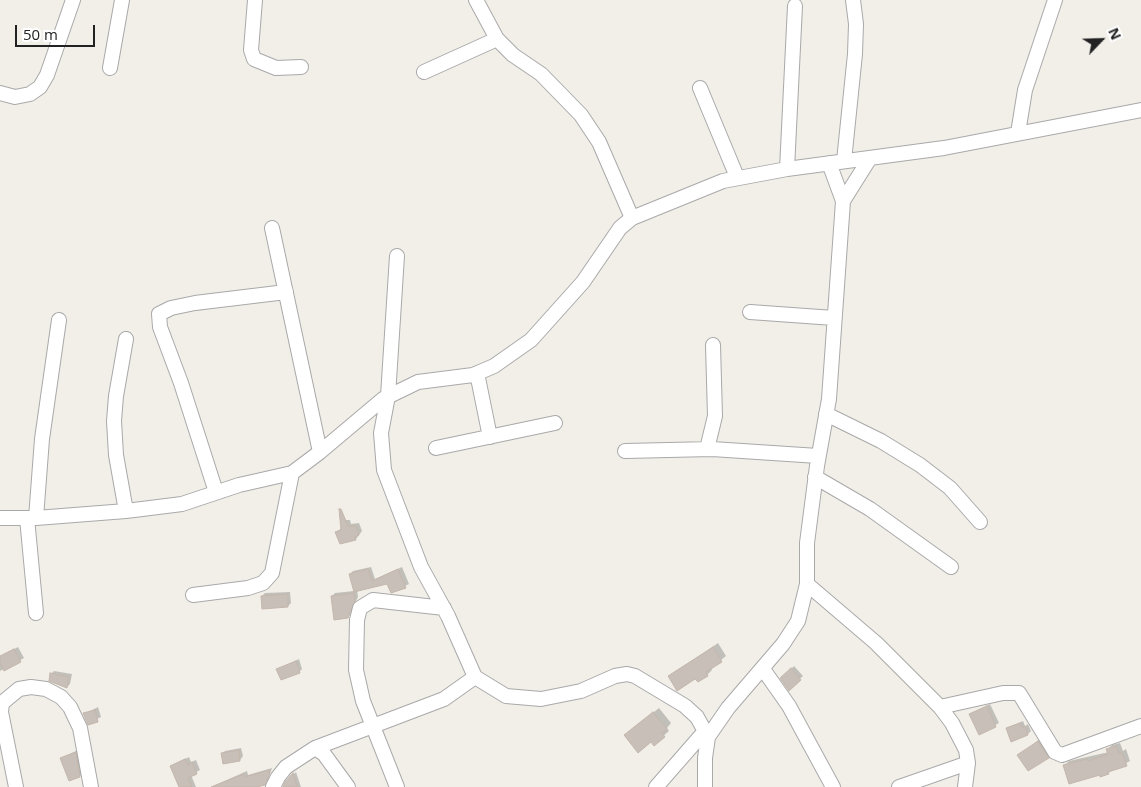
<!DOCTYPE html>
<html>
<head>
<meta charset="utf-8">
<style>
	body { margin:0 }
	#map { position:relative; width:1141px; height:787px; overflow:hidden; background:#f2efe9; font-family:"Open Sans",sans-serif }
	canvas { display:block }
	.north { position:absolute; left:1076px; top:15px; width:50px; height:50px; -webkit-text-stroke:4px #fff; paint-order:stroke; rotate:66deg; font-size:14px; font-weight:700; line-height:20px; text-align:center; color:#222 }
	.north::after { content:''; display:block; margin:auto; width:18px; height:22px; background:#222; clip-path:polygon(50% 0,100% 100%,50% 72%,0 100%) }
	.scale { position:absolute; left:15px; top:25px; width:80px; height:22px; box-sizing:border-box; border:2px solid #222; border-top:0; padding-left:6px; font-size:15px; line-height:18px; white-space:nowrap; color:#222; -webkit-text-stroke:4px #fff; paint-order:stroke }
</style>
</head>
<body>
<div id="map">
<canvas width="1141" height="787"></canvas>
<div class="north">N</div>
<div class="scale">50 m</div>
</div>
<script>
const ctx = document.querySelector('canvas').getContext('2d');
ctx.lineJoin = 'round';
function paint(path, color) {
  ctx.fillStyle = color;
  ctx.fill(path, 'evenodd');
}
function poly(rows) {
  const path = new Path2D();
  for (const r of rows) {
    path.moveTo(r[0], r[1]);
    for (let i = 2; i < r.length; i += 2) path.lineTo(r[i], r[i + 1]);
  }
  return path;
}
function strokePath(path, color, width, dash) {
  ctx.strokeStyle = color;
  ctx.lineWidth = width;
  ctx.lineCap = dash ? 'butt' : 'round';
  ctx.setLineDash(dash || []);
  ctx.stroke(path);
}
paint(poly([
	[344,520,350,520,351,524,359,523,362,531,356,539,340,542,336,532,342,528],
	[371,567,375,579,402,567,409,584,392,592,388,582,357,590,358,597,348,617,332,596,335,593,354,591,350,574,353,571],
	[290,592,291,603,288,606,262,596,265,593],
	[718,643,726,656,711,668,712,670,707,675,698,681,696,677,669,677],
	[18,647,24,658,0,671,0,657],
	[299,659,302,669,299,672,278,669],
	[794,666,803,676,789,689,782,678],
	[54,671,72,674,70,684,67,687,51,674],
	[990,704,999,723,980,733,971,714],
	[98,707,101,717,89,723,84,714],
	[659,708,671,723,667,728,669,731,654,744,630,731],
	[1023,721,1025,726,1028,724,1031,731,1028,734,1007,728],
	[1043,737,1053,752,1048,757,1019,755],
	[1120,743,1123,751,1126,749,1130,761,1108,773,1065,765,1069,761,1109,752,1108,749,1112,745],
	[241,748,243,756,240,760,222,754,225,751],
	[78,750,83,773,80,776,61,758],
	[189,757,191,762,196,760,200,770,191,775,196,787,181,787,172,766],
	[272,768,268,780,255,787,211,787,247,771,248,775],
	[296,772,301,787,285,787,294,774]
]), '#0003');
const building = poly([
	[339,509,341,509,348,526,356,526,359,535,355,537,356,540,340,544,335,532,341,530,339,509],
	[368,569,372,581,398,569,406,588,391,593,387,584,354,592,349,574,368,569],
	[354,593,355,601,348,618,334,620,331,596,354,593],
	[288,594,288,607,262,609,261,596,288,594],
	[713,647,722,662,706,672,708,676,698,682,695,679,677,691,668,676,713,647],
	[14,649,21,662,4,671,0,663,0,656,14,649],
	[296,661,300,673,281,680,276,669,296,661],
	[791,668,801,680,789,691,780,678,791,668],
	[50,673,69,677,67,688,49,681,50,673],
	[987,706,996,727,979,735,969,714,987,706],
	[95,710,98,722,88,725,83,713,95,710],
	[653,712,667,729,662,733,665,737,654,746,651,742,638,753,624,735,653,712],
	[1020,723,1022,728,1025,726,1028,735,1011,742,1006,728,1020,723],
	[1038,741,1049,758,1028,771,1017,755,1038,741],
	[1116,746,1119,754,1122,752,1127,766,1108,772,1109,774,1100,777,1100,775,1069,784,1063,765,1087,759,1088,761,1108,754,1106,749,1116,746],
	[239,750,240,761,223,764,221,753,239,750],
	[76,752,80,777,69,781,60,758,76,752],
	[185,759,188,765,192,762,197,774,188,778,192,787,179,787,170,766,185,759],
	[269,770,270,773,265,785,257,787,211,787,244,774,245,777,269,770],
	[293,773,297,787,283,787,285,782,293,773]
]);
paint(building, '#c7bfb8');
strokePath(building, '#c4b6ab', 1);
const minor = poly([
	[255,0,251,50,254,59,276,68,301,67],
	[476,0,497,39,513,55,541,74,581,115,599,142,632,218],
	[110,68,122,0],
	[424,72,497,39],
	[700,88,737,177],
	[0,93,15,97,30,94,40,87,47,75,73,0],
	[1018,133,1025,90,1055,0],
	[844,161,855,54,856,24,853,0],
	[829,163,843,201],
	[787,169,795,6],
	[272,228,320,452],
	[750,312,834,318],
	[477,373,490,437],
	[826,414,881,441,920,465,950,488,980,522],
	[436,448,555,423],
	[707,449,715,416,713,345],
	[625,451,712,449,818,456],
	[815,477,870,509,951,567],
	[216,492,181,383,160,327,159,314,171,308,195,303,286,292],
	[126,511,116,455,114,421,116,396,126,339],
	[0,518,36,518,126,511,182,504,239,485,292,473,320,452,383,399,418,382,473,375,494,366,531,340,583,282,620,228,632,218,723,181,787,169,944,148,1141,110],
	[27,518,36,613],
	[36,518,42,439,59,320],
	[807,584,876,643,940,707,952,723,966,750,968,763,965,787],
	[193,595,248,588,263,583,272,573,292,473],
	[763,669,789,706,833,787],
	[475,677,506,696,541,699,581,691,615,676,627,674,635,676,685,706,697,717,708,737],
	[940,707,1003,693,1019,693,1055,752,1062,755,1141,726],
	[315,748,444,699,475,677,448,616,421,567,384,470,381,433,388,396,397,256],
	[16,787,1,712,2,703,19,689,31,687,46,689,61,697,70,707,80,728,91,787],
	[273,787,278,777,286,767,315,748,324,754,348,787],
	[397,787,363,701,356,670,357,620,360,608,373,600,444,608],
	[656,787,705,731],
	[705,787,705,758,708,737,728,708,783,644,798,621,807,584,807,543,817,466,829,399,843,201,870,158],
	[899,787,968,763]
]);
strokePath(minor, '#a9a9a9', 16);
strokePath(minor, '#fff', 14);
</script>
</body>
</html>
